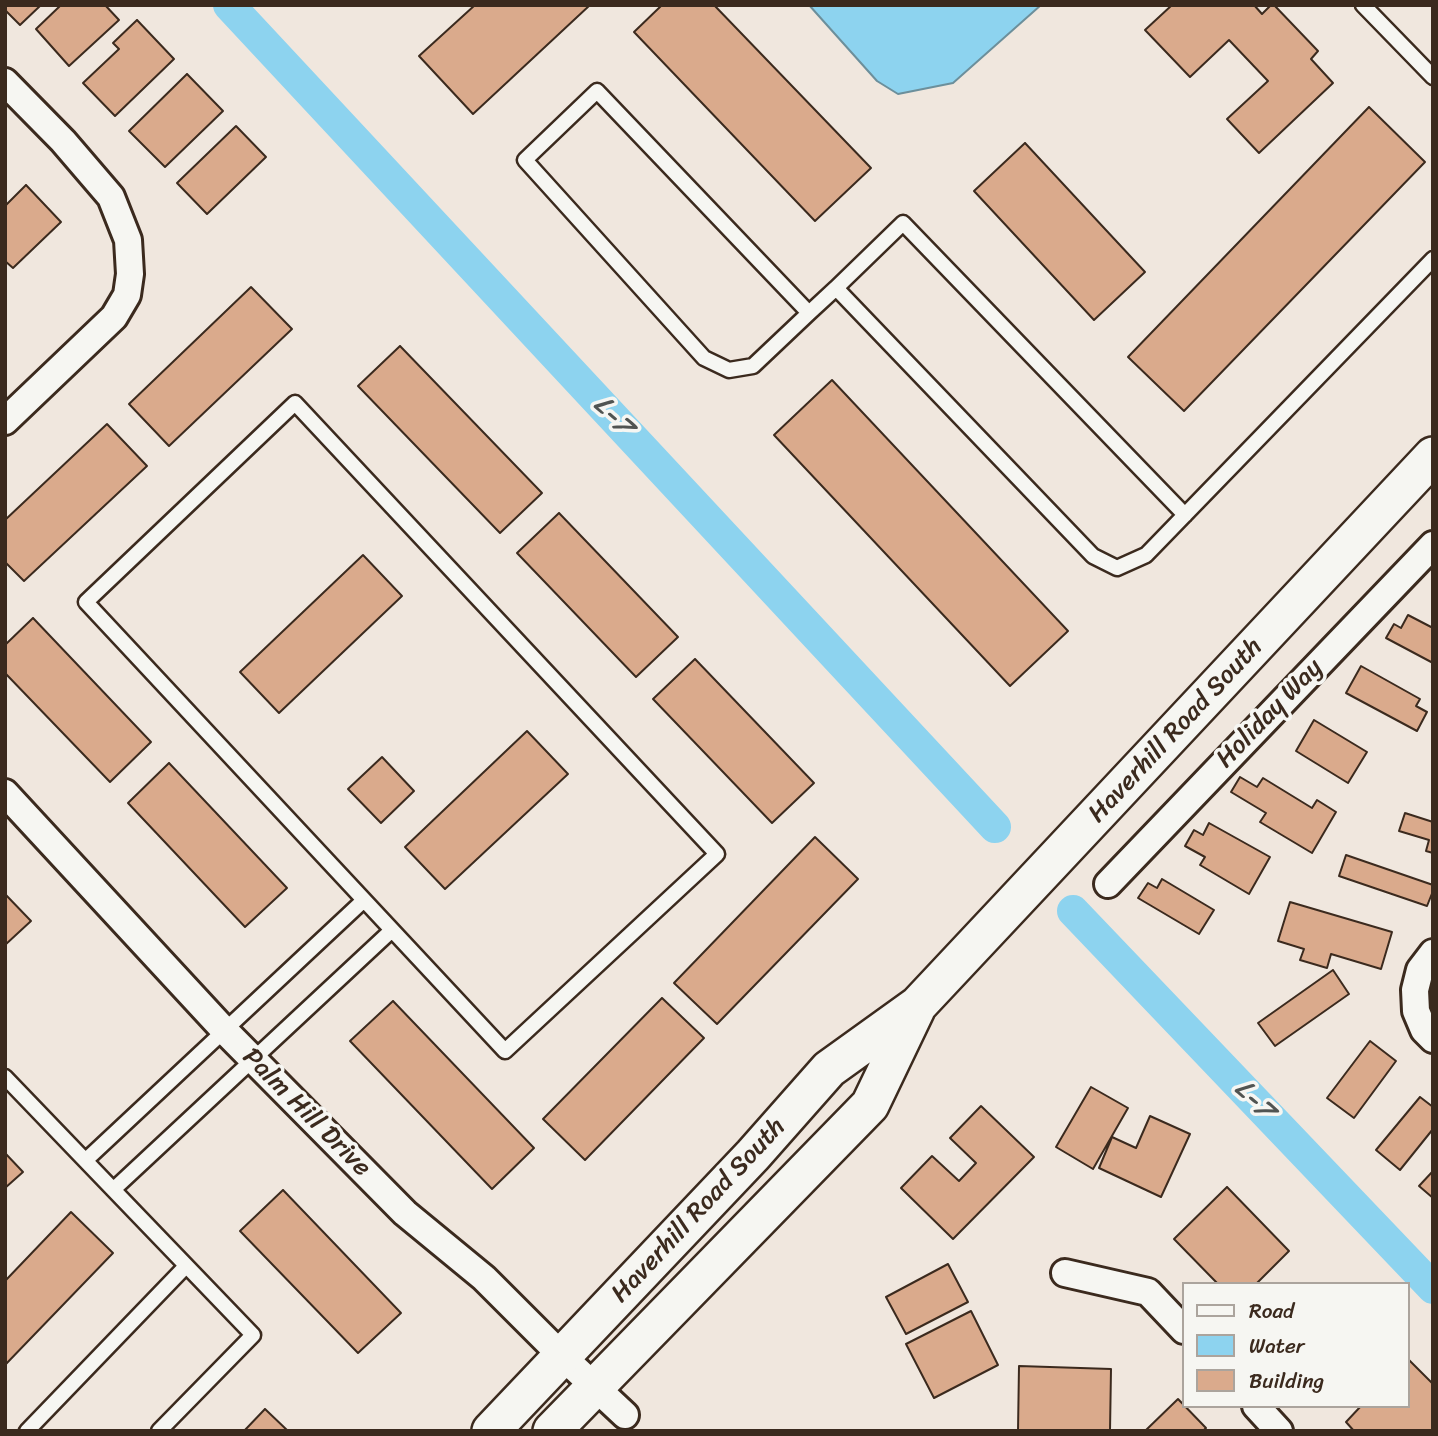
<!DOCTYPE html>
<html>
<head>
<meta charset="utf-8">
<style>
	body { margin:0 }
	#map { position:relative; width:1438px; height:1436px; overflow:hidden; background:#f0e7de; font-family:Sriracha,sans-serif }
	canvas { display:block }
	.frame { position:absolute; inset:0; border:7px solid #3b2a1e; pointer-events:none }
	.legend { position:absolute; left:1182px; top:1282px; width:228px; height:126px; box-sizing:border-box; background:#f6f6f2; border:2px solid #aba49d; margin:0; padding:9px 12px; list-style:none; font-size:21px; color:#3b2a1e }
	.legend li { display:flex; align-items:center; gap:14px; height:35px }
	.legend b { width:35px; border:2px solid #aba49d }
</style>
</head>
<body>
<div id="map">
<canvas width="1438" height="1436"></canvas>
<div class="frame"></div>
<ul class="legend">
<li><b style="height:9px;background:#f6f6f2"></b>Road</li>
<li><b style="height:19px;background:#8dd3ef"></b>Water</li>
<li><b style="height:19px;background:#daaa8c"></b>Building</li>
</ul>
</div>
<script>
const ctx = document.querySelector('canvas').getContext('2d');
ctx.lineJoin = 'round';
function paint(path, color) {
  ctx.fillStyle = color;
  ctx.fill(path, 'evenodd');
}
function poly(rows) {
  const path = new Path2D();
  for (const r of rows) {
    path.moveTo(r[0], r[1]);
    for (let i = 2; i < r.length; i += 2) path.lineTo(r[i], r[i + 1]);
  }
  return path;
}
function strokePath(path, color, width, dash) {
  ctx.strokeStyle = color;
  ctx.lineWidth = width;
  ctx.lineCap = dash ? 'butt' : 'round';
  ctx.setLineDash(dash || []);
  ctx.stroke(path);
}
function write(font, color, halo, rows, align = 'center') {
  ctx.font = font + ' Sriracha,sans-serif';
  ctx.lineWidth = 7;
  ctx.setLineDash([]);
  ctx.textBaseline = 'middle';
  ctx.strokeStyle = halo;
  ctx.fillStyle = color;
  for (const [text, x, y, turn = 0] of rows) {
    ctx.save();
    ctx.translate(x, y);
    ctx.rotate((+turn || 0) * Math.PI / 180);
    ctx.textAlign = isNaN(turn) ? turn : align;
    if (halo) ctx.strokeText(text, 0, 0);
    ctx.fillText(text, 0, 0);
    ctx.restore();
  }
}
const water = poly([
	[809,5,1041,5,953,83,898,94,877,81,809,5]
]);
paint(water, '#8dd3ef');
strokePath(water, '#6c8f9b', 2);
strokePath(poly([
	[229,5,995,827],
	[1073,911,1433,1288]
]), '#8dd3ef', 32);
const building = poly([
	[5,5,41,5,20,25,5,10,5,5],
	[61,5,105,5,119,20,69,66,36,29,61,5],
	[475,5,590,5,473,114,419,56,475,5],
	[662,5,714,5,871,168,815,221,634,32,662,5],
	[1172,5,1254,5,1262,14,1271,5,1274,5,1318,51,1311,59,1333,83,1259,153,1227,119,1268,81,1229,40,1190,77,1145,30,1172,5],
	[137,20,174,59,115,116,83,83,119,49,113,43,137,20],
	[187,74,223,111,165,167,129,131,187,74],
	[1369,107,1425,162,1184,411,1128,357,1369,107],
	[236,126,266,157,207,214,177,183,236,126],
	[1025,143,1145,272,1094,320,974,191,1025,143],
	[26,185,61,222,13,268,5,261,5,206,26,185],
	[251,287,292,329,169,446,129,404,251,287],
	[400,346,542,493,500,533,358,386,400,346],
	[832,380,1068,631,1010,686,774,435,832,380],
	[107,424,147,466,24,581,5,562,5,520,107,424],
	[559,513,678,637,636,677,517,553,559,513],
	[363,555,402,596,279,713,240,672,363,555],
	[1408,615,1433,628,1433,663,1386,638,1394,624,1401,628,1408,615],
	[33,618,151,742,110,782,5,673,5,645,33,618],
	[695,659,814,783,772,823,653,699,695,659],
	[1361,666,1420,699,1416,706,1427,712,1417,731,1346,693,1361,666],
	[1314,720,1367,752,1348,783,1296,751,1314,720],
	[527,731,568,774,445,889,405,847,527,731],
	[382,757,414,791,381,823,348,789,382,757],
	[169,763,287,888,245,927,128,803,169,763],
	[1240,777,1257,787,1263,778,1312,808,1317,800,1336,812,1312,853,1260,822,1266,813,1231,792,1240,777],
	[1405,813,1433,822,1433,853,1426,851,1429,840,1399,831,1405,813],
	[1209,823,1270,857,1249,894,1200,865,1205,857,1185,846,1194,830,1203,835,1209,823],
	[815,837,858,879,717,1024,674,983,815,837],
	[1346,855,1433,885,1433,891,1427,906,1339,876,1346,855],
	[1162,879,1214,910,1199,934,1138,898,1148,883,1157,888,1162,879],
	[5,894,31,921,5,945,5,894],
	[1290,902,1392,932,1381,969,1331,954,1327,968,1300,960,1304,949,1278,941,1290,902],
	[1333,970,1349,994,1275,1046,1258,1023,1333,970],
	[662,998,704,1038,585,1160,543,1119,662,998],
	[393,1001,534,1148,492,1189,350,1041,393,1001],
	[1370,1041,1396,1061,1354,1118,1327,1098,1370,1041],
	[1091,1087,1128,1108,1093,1169,1056,1147,1091,1087],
	[1420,1097,1433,1107,1433,1129,1400,1170,1376,1150,1420,1097],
	[981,1106,1034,1157,953,1239,901,1188,932,1156,959,1181,976,1163,950,1138,981,1106],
	[1150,1116,1190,1134,1161,1197,1099,1168,1112,1137,1136,1148,1150,1116],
	[5,1153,23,1172,5,1188,5,1153],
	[1433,1171,1433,1198,1419,1186,1433,1171],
	[1227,1187,1289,1251,1256,1284,1218,1284,1174,1239,1227,1187],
	[283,1190,401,1313,358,1353,240,1231,283,1190],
	[71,1212,113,1253,5,1365,5,1281,71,1212],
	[948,1264,968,1302,906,1334,886,1297,948,1264],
	[971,1311,998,1365,934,1398,906,1344,971,1311],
	[1409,1360,1433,1384,1433,1431,1354,1431,1346,1422,1361,1406,1408,1406,1409,1360],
	[1019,1366,1111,1369,1110,1431,1018,1431,1019,1366],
	[1178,1399,1206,1428,1203,1431,1145,1431,1178,1399],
	[265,1409,288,1431,244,1431,265,1409]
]);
paint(building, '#daaa8c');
strokePath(building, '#3b2a1e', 2);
const lane = poly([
	[1363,5,1433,77],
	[836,288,903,223,1185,515],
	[809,313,597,91,525,160,704,358,729,370,753,366,809,313,836,288,1093,556,1117,568,1146,555,1433,259],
	[295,403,717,854,505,1051,86,602,295,403],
	[5,1077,253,1335,159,1431],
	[86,1160,364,900],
	[114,1189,392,930],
	[27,1431,186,1266]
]);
const street = poly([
	[5,82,63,141,111,197,128,240,130,274,127,295,114,317,5,421],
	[5,793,225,1031,405,1213,484,1278,563,1357,625,1415],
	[1108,884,1433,545],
	[1433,953,1420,970,1415,990,1416,1011,1424,1030,1433,1039],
	[1065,1273,1148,1292,1184,1330],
	[1256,1406,1279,1431]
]);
const secondary = poly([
	[491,1431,753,1155,829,1069,918,1005,1433,456],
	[552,1431,870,1105,916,1009]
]);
strokePath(lane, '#3b2a1e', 19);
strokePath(street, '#3b2a1e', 32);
strokePath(secondary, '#3b2a1e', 42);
strokePath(lane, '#f6f6f2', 14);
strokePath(street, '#f6f6f2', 26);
strokePath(secondary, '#f6f6f2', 37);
write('26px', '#3b2a1e', '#f6f6f2', [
	["Holiday Way",1270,714,-46],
	["Haverhill Road South",1176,731,-47],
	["Palm Hill Drive",306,1113,45],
	["Haverhill Road South",699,1211,-47]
]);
write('italic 28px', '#505452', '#f6f6f2', [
	["L-7",612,416,47],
	["L-7",1253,1100,46]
]);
</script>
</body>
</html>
